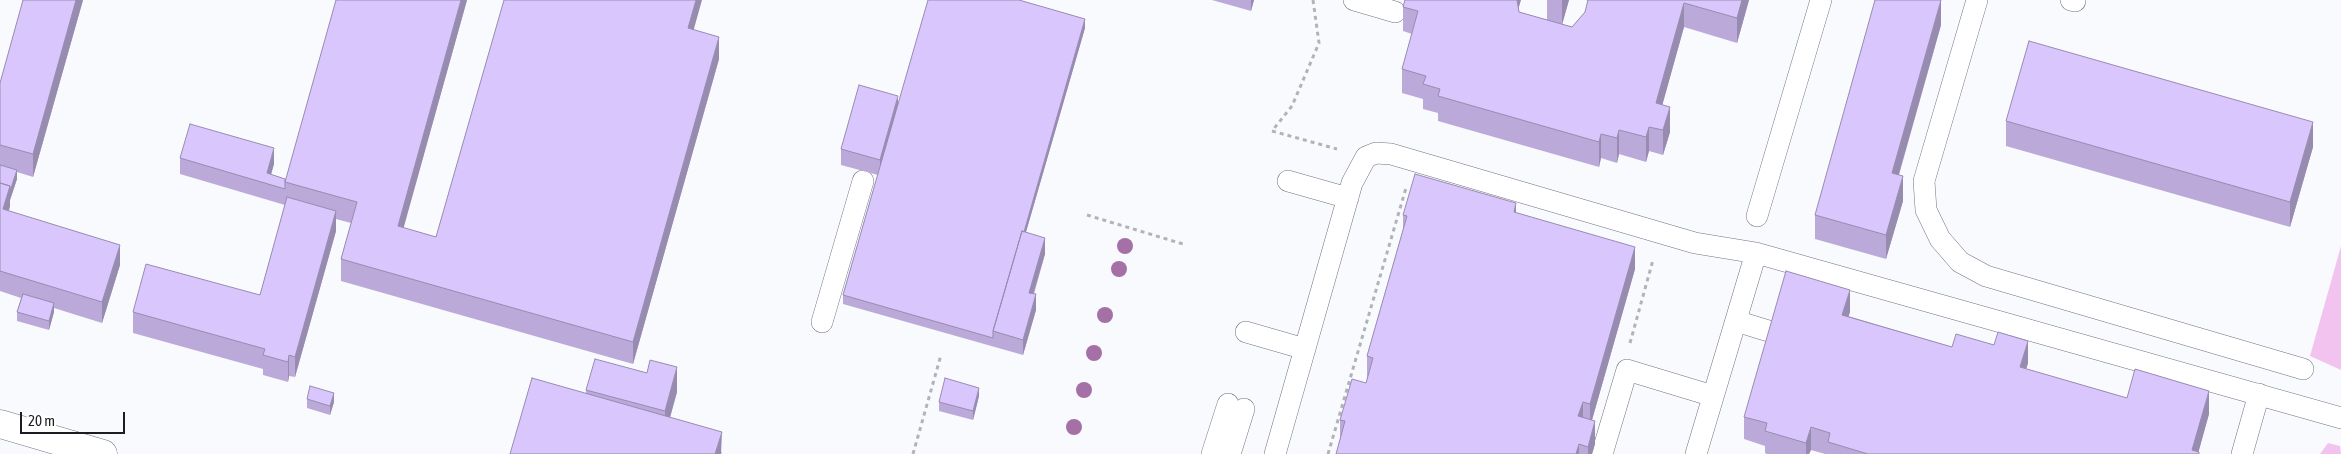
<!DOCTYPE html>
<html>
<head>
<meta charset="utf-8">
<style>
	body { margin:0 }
	#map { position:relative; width:2341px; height:454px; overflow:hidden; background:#f9fafe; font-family:"Asap Condensed",sans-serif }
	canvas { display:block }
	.scale { position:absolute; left:20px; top:412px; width:105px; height:22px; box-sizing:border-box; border:2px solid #1c1d23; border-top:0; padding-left:6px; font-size:15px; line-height:18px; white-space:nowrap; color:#1c1d23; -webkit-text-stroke:4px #fff; paint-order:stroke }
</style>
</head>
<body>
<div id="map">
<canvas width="2341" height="454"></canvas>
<div class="scale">20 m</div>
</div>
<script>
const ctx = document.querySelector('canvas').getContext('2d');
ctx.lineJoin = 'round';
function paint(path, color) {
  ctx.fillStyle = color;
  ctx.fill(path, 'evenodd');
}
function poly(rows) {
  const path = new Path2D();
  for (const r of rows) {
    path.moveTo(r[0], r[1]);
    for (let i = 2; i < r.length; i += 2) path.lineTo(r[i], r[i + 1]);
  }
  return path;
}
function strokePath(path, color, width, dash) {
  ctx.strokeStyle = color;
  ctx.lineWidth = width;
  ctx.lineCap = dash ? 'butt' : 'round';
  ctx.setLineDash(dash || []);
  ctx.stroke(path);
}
paint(poly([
	[2341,246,2341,370,2310,356],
	[2328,443,2340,446,2341,454,2320,454]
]), '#f3c3f0');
const service = poly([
	[1354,0,1395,12],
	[1977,0,1924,181,1926,210,1940,239,1960,262,1986,276,2303,369],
	[2071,0,2075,1],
	[1288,181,1348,198],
	[1757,216,1821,0],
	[1736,321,1775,333],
	[822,322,863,181],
	[1246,332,1305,349],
	[1212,454,1228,404],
	[1230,454,1244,409],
	[1275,454,1352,183,1366,157,1376,153,1391,154,1695,243,1756,253,2341,418],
	[1602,454,1627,370,1713,396],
	[1696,454,1756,253],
	[2242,454,2259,394]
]);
const tertiary = poly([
	[0,424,103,454]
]);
strokePath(service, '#717584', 22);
strokePath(tertiary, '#717584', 29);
strokePath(poly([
	[1313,0,1319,43,1292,106,1272,131,1337,149],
	[1087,215,1183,244],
	[1630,343,1653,260],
	[913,454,941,355],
	[1328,454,1406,188]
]), '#b2b3b8', 3, [4, 4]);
strokePath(service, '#fff', 21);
strokePath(tertiary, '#fff', 28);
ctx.fillStyle = '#a470a6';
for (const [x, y] of [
	[1125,246],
	[1119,269],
	[1105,315],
	[1094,353],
	[1084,390],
	[1074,427]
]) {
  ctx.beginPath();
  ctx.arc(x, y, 8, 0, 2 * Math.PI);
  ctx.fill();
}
paint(poly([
	[83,0,33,177,17,172,17,179,10,200,10,206,9,211,120,265,102,323,54,308,54,312,49,330,17,321,17,312,21,298,0,291,0,83],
	[467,0,403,228,436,237,694,29,719,59,633,364,341,281,341,259,351,223,336,219,336,231,295,377,289,376,288,382,263,375,263,369,133,333,133,312,260,295,285,205,180,174,180,158,274,164,271,175,285,179],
	[1212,0,1254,0,1251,11],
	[1547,0,1569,0,1562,24,1572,27,1585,12,1588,1,1586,0,1749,0,1737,43,1684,27,1662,105,1670,132,1663,155,1649,151,1646,162,1619,154,1617,163,1601,158,1599,167,1438,121,1438,113,1423,109,1423,99,1402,93,1402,69,1412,34,1403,31,1403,7,1519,9,1519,12,1547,20],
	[1941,25,1899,175,1903,201,1886,259,1815,239,1815,215],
	[1085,28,1026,232,1045,254,1034,294,1036,310,1023,355,843,304,843,295,878,175,841,165,841,149,898,103],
	[2006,121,2313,147,2290,227,2006,146],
	[1516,213,1635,269,1592,420,1595,444,1592,454,1336,454,1340,439,1340,420,1366,383,1367,379,1367,356,1403,230,1403,215],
	[1850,312,1848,316,1952,347,2028,363,2026,369,2127,398,2209,414,2198,452,2199,454,1825,454,1811,450,1809,454,1767,454,1765,453,1765,446,1744,439,1744,417],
	[647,373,677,392,670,417,722,452,721,454,510,454,586,393,586,390],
	[979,396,973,420,939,411,939,402],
	[307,399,334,402,330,415,307,408]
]), '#bbaad9');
paint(poly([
	[76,0,83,0,33,177,33,154],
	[461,0,467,0,398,248,398,226],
	[696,0,702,0,688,50,688,28],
	[1251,0,1254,0,1251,11],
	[1516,0,1521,0,1516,17],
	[1562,0,1569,0,1562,25],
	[1742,0,1749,0,1737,43,1737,18],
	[1941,0,1941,25,1892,198,1892,173],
	[1684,3,1684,27,1656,128,1656,103],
	[1085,19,1085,28,997,332,995,332],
	[719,37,719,59,633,364,633,342],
	[898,96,898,112,880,176,880,160],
	[1670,107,1670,132,1663,155,1663,130],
	[2313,122,2313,147,2290,227,2290,202],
	[1649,127,1649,151,1646,162,1646,137],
	[1619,130,1619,154,1617,163,1617,138],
	[1601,134,1601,158,1599,167,1599,142],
	[274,148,274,164,268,184,267,173],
	[17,170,17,179,10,200,10,206,3,229,3,209,10,186],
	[1903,176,1903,201,1886,259,1886,235],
	[1516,203,1516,226,1514,212],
	[336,211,336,231,295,377,295,357],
	[1045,238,1045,254,1029,308,1029,293],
	[120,245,120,265,102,323,102,302],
	[1635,247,1635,269,1590,427,1590,404],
	[1850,290,1850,312,1842,337,1842,315],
	[1036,294,1036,310,1023,355,1023,340],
	[54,303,54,312,49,330,49,321],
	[2028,341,2028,363,2020,389,2020,367],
	[289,355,289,376,288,382,288,362],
	[677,367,677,392,665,436,665,411],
	[979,388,979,396,973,420,973,411],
	[2209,391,2209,414,2198,454,2192,450],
	[334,393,334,402,330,415,330,406],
	[1583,402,1583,425,1578,416],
	[1595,421,1595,444,1592,454,1588,454,1588,447],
	[1811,427,1811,450,1809,454,1806,454,1806,443],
	[722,432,721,454,715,454],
	[1579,444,1579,454,1576,454]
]), '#988bb0');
const building = poly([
	[23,0,76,0,33,154,0,145,0,83,23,0],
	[336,0,461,0,398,226,436,237,504,0,696,0,688,28,719,37,633,342,341,259,357,202,285,182,336,0],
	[928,0,1019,0,1085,19,1024,232,1022,231,993,331,993,338,843,295,928,0],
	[1405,0,1517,0,1519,12,1572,27,1585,12,1588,0,1742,0,1737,18,1684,3,1656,103,1670,107,1663,130,1649,127,1646,137,1619,130,1617,138,1601,134,1599,142,1438,96,1440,89,1423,84,1426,76,1402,69,1418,11,1403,7,1405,0],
	[1875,0,1941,0,1892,173,1903,176,1886,235,1815,215,1875,0],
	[2029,41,2313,122,2290,202,2006,121,2029,41],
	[859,85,898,96,880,160,841,149,859,85],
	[190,124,274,148,267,173,285,179,285,189,180,158,190,124],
	[0,165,17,170,10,191,10,186,0,183,0,165],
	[1415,174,1516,203,1514,212,1635,247,1590,404,1583,402,1578,416,1595,421,1588,447,1579,444,1576,454,1336,454,1345,421,1340,420,1352,379,1366,383,1373,358,1367,356,1407,216,1403,215,1415,174],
	[0,183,10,186,3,209,120,245,102,302,0,271,0,183],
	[287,197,336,211,295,357,289,355,288,362,263,355,265,349,133,312,146,264,260,295,287,197],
	[1022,231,1045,238,1029,293,1036,294,1023,340,993,331,1022,231],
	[1786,271,1850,290,1842,315,1952,347,1956,334,1994,345,1998,332,2028,341,2020,367,2127,398,2135,369,2209,391,2192,450,2199,452,2199,454,1868,454,1828,442,1830,433,1811,427,1806,443,1765,431,1767,423,1744,417,1786,271],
	[23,294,54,303,49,321,17,312,23,294],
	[595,359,647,373,650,360,677,367,665,411,586,390,595,359],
	[532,378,722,432,715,454,510,454,532,378],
	[945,378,979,388,973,411,939,402,945,378],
	[310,386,334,393,330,406,307,399,310,386]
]);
paint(building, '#d9c6fc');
strokePath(building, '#988bb0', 1);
</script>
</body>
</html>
